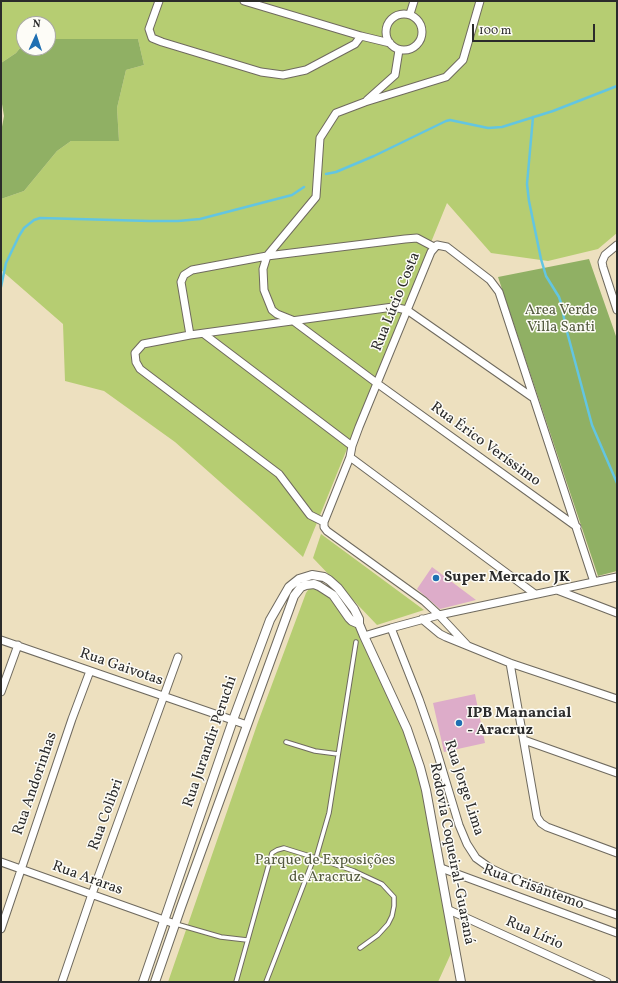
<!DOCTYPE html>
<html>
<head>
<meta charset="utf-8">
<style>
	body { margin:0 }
	#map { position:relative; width:618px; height:983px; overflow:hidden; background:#ede0bf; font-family:Vollkorn,serif }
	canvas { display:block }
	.frame { position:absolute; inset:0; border:2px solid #2b2b2b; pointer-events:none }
	.north { position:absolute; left:16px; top:16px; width:40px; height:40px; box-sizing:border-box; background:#fdfcf7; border:1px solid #a9a8a5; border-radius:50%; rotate:3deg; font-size:11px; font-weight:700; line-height:16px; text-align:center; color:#2b2b2b }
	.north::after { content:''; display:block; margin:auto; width:14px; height:18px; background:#1f6fb2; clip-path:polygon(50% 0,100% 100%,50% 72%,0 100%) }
	.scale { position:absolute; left:472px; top:24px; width:123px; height:18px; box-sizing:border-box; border:2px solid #2b2b2b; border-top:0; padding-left:5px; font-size:12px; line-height:14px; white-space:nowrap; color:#2b2b2b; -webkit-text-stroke:3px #fdfcf7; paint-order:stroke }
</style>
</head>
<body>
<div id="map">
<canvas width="618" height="983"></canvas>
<div class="frame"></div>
<div class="north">N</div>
<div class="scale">100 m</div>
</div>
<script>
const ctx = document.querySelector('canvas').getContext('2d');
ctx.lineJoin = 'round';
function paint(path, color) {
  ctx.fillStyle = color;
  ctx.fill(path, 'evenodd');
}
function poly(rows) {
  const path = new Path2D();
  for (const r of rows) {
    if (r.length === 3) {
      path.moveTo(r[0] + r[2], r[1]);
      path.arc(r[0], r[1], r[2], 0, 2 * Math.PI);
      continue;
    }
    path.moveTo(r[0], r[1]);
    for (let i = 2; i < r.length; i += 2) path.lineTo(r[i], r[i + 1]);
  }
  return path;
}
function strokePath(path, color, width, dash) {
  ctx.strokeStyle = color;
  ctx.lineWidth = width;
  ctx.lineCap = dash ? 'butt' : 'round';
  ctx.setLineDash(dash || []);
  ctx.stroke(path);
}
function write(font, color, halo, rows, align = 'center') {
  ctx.font = font + ' Vollkorn,serif';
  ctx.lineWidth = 3;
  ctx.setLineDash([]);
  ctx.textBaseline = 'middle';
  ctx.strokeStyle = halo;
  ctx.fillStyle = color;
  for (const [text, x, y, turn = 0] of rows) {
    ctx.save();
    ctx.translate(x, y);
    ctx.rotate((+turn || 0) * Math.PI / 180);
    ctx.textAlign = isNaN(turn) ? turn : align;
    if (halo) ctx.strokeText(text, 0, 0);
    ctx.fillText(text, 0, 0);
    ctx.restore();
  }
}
paint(poly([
	[1,1,617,1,617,233,598,249,548,261,491,253,447,203,303,557,254,512,175,442,104,391,65,381,63,324,1,270,1,199,24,191,57,151,71,141,119,141,117,108,126,70,144,65,138,39,48,39,48,24,24,24,24,43,16,53,1,63],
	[321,534,424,610,377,625,313,558],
	[321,585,332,589,361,632,417,757,453,949,438,982,168,982,258,722,306,593,310,587]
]), '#b6cd72');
paint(poly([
	[48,39,138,39,144,65,126,70,117,108,119,141,71,141,57,151,24,191,1,199,1,132,4,116,1,98,1,63,16,53,24,43,24,48,48,48],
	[589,259,617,339,617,571,598,576,498,277]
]), '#90b064');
strokePath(poly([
	[533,117,527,184,529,201,541,259,546,276,559,297,561,303,566,328,592,425,617,483],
	[326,174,336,172,374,156,446,121,450,120,488,128,502,127,553,111,617,86],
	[1,287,6,263,19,236,24,228,34,220,40,218,150,221,178,221,200,219,292,195,304,187]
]), '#63c5e1', 2.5);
paint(poly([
	[432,567,476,600,440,609,417,589],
	[475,694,485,743,444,752,433,703]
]), '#ddacc9');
const service = poly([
	[356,642,329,813,316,858,354,871,382,884,394,897,394,906,392,916,388,924,378,935,360,948],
	[286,742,315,751,338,754],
	[176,924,221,937,247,940],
	[236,982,272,853,277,850,284,848,316,858,312,863,266,982]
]);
const minor = poly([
	[159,1,149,29,152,38,162,42,261,72,283,75,306,70,355,44,361,36,244,1],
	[480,1,463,60,446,77,365,102,336,113,320,138,316,197,267,256,263,269,264,290,272,310,277,314,292,320,378,384,577,527],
	[404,32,18],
	[410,14,414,1],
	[361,36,390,43],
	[367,100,395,75,399,50],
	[617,245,605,255,602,262,603,267,617,310],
	[204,334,352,446],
	[190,335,181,282,184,275,192,270,267,256,405,239,417,238,434,247],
	[350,457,535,594],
	[324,522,310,515,279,474,140,369,136,362,135,353,143,344,190,335,393,307,407,310,532,397],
	[557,590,617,613],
	[422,619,440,634,446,637,510,663,617,699],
	[391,628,419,699,434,742,459,825,467,844,476,858,490,868,509,877,617,915],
	[364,636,391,628,439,615,617,577],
	[1,640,247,725],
	[467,645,439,615,424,601,327,531,324,527,324,522,350,457,352,446,359,427,431,252,437,245,447,247,490,280,499,292,594,582],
	[510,663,537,817,541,823,547,827,617,853],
	[1,692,18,645],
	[524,740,617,773],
	[1,862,175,924],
	[441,868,617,933],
	[449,910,607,982],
	[1,929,72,719,90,671],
	[62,982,92,894,178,657]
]);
const tertiary = poly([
	[143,982,233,720,270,620,289,587,299,579,312,575,324,577,329,580,338,588,354,609,359,619,359,624,364,636,407,729,420,767,426,790,461,982],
	[155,982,181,907,294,596,301,587,306,585,314,584,319,586,333,595,349,618,352,621,359,624]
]);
strokePath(service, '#6f6a5f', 5.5);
strokePath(minor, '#6f6a5f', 9);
strokePath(tertiary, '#6f6a5f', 10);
strokePath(service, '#fff', 3.5);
strokePath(minor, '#fff', 7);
strokePath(tertiary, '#fff', 8);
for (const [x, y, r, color] of [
	[436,578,4,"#1f6fb2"],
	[459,723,4,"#1f6fb2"]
]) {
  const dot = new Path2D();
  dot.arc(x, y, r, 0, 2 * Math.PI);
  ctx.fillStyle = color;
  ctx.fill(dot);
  strokePath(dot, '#fdfcf7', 1.5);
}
write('15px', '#2b2b2b', '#fdfcf7', [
	["Rua Lúcio Costa",397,302,-68],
	["Rua Érico Veríssimo",485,445,36],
	["Rua Gaivotas",121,668,19],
	["Rua Jurandir Peruchi",211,742,-71],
	["Rua Andorinhas",36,784,-71],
	["Rua Jorge Lima",463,788,72],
	["Rua Colibri",107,815,-70],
	["Rodovia Coqueiral-Guaraná",451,854,79],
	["Rua Araras",87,879,20],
	["Rua Crisântemo",533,888,20],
	["Rua Lírio",534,934,24]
]);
write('15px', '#555c40', '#fdfcf7', [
	["Area Verde",561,311],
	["Villa Santi",561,328],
	["Parque de Exposições",325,861],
	["de Aracruz",325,878]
]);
write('bold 15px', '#2b2b2b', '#fdfcf7', [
	["Super Mercado JK",444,578],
	["IPB Manancial",467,714],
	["- Aracruz",467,731]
], 'left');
</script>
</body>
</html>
